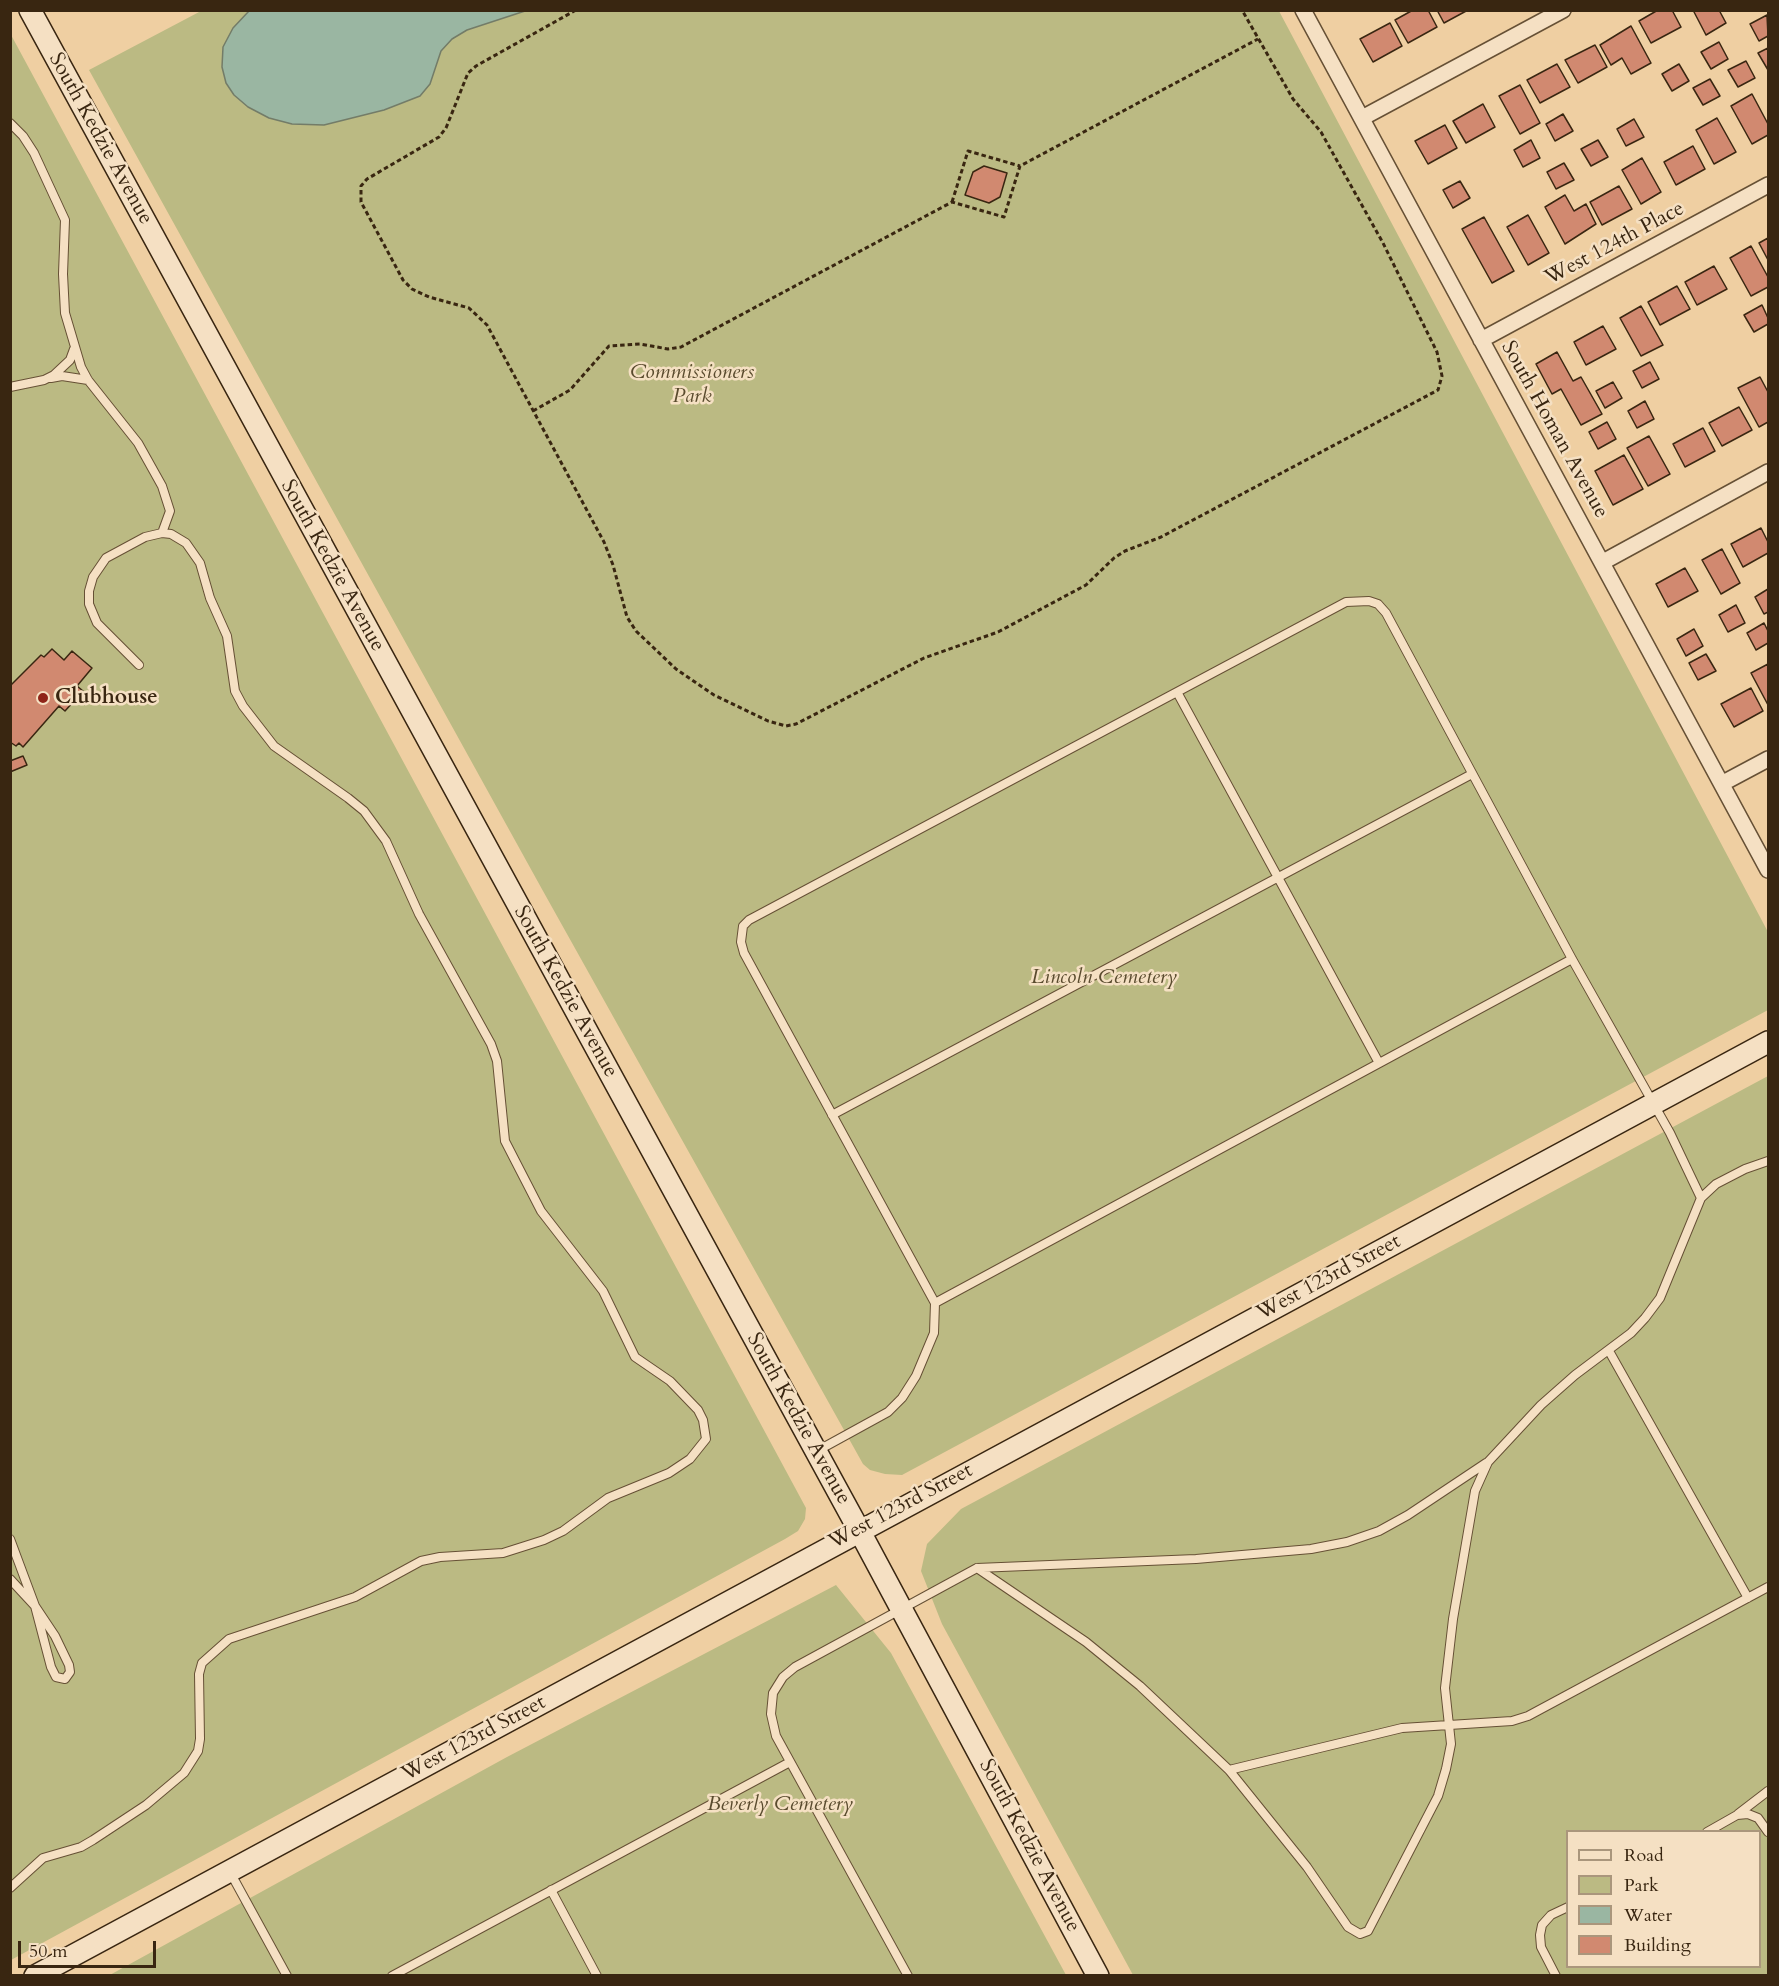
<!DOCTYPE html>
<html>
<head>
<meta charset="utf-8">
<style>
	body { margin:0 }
	#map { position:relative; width:1779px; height:1986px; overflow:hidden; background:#efcfa2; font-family:Cardo,serif }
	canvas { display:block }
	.frame { position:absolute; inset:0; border:12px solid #392611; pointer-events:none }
	.legend { position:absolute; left:1566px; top:1830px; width:195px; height:138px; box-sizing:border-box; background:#f5e0c3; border:2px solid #aa967c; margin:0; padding:8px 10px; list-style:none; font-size:18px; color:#392611 }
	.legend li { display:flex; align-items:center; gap:12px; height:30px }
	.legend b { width:30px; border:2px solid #aa967c }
	.scale { position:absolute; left:18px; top:1941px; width:138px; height:27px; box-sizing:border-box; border:3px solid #392611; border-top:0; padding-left:8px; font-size:18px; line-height:21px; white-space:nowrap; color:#392611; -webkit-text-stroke:4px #f5e0c3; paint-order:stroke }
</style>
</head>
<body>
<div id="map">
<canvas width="1779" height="1986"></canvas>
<div class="frame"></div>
<ul class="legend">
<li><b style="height:8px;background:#f5e0c3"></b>Road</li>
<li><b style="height:16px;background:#bbba83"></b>Park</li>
<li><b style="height:16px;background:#9ab6a2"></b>Water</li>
<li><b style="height:16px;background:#d18970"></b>Building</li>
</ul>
<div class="scale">50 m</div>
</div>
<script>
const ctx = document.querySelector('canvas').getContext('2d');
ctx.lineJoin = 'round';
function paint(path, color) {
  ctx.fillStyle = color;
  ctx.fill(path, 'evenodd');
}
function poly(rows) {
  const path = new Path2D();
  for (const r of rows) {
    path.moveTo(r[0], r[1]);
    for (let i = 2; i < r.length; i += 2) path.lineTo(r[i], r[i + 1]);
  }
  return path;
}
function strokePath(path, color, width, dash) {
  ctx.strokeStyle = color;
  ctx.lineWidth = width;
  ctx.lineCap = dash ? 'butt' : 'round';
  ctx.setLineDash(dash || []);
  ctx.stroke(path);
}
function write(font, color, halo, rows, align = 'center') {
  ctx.font = font + ' Cardo,serif';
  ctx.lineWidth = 5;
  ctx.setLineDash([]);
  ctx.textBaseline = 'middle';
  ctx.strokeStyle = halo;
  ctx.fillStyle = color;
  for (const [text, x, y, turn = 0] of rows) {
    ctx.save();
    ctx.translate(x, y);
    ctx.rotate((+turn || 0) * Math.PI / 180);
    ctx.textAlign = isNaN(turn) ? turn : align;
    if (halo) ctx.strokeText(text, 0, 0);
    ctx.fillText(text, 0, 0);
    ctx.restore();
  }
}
paint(poly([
	[201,11,1279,11,1768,932,1768,1010,902,1475,885,1474,870,1470,863,1464,543,891,89,70],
	[10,33,806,1508,805,1519,798,1531,785,1539,11,1960],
	[1768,1076,1768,1975,1133,1975,942,1624,921,1571,927,1544,961,1509],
	[1568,1832,1760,1832,1760,1966,1568,1966],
	[836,1585,891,1653,1066,1975,108,1976,507,1757]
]), '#bbba83');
const water = poly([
	[249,11,249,10,525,11,467,30,452,39,441,51,430,84,420,96,384,110,324,125,292,124,269,118,248,107,234,95,226,83,222,67,223,47,233,28,249,11]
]);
paint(water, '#9ab6a2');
strokePath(water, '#737c68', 1.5);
const building = poly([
	[1413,10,1428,10,1437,27,1408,43,1395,20,1413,10],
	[1437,10,1468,10,1444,23,1437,10],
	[1658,10,1672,10,1681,27,1651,43,1639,21,1658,10],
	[1693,10,1719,10,1726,23,1706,35,1693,10],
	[1767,15,1768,36,1759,41,1750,24,1767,15],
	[1390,23,1402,46,1373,62,1360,39,1390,23],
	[1631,26,1651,63,1631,74,1622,58,1611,65,1600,45,1631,26],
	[1719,42,1728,59,1711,69,1701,52,1719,42],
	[1595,45,1607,67,1578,83,1565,60,1595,45],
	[1768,48,1768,70,1758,53,1768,48],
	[1746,61,1755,78,1738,87,1728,70,1746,61],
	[1557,64,1570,87,1540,103,1527,80,1557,64],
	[1679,64,1689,81,1672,91,1662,74,1679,64],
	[1710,79,1720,96,1703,105,1693,88,1710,79],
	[1520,85,1540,123,1520,134,1499,96,1520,85],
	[1752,94,1768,124,1768,135,1752,144,1731,106,1752,94],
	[1483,104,1495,127,1466,143,1453,121,1483,104],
	[1563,114,1573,131,1555,141,1546,124,1563,114],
	[1717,118,1736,152,1714,164,1696,130,1717,118],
	[1634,119,1644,137,1626,146,1617,129,1634,119],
	[1445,125,1457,148,1428,164,1415,141,1445,125],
	[1531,140,1540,158,1523,167,1514,150,1531,140],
	[1598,140,1608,157,1591,166,1581,149,1598,140],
	[1693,146,1705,169,1676,185,1664,162,1693,146],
	[1642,158,1661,192,1641,204,1622,170,1642,158],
	[1564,163,1574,180,1556,189,1547,172,1564,163],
	[984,166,1007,173,1000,197,989,203,965,195,973,172,984,166],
	[1460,181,1470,198,1453,208,1443,190,1460,181],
	[1619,186,1632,209,1602,225,1590,202,1619,186],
	[1565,195,1574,211,1586,204,1596,224,1565,244,1545,207,1565,195],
	[1528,215,1549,253,1528,265,1507,227,1528,215],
	[1484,217,1514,271,1492,283,1462,229,1484,217],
	[1768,238,1768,260,1759,243,1768,238],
	[1751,246,1768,277,1768,287,1751,296,1730,258,1751,246],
	[1714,266,1727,289,1697,305,1685,282,1714,266],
	[1677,286,1690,309,1660,325,1648,302,1677,286],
	[1762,305,1768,318,1768,324,1754,332,1744,315,1762,305],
	[1641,306,1663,345,1641,356,1620,318,1641,306],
	[1603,326,1616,349,1586,365,1574,342,1603,326],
	[1557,352,1573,381,1581,377,1602,414,1581,425,1561,389,1552,394,1536,364,1557,352],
	[1650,362,1659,379,1642,388,1633,371,1650,362],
	[1760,377,1768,392,1768,422,1759,427,1738,388,1760,377],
	[1613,382,1622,398,1605,408,1596,391,1613,382],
	[1645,401,1654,419,1637,428,1628,411,1645,401],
	[1739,407,1752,430,1722,446,1709,423,1739,407],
	[1607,422,1616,439,1598,449,1589,432,1607,422],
	[1703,428,1715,451,1685,467,1673,444,1703,428],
	[1649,436,1670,474,1648,486,1627,448,1649,436],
	[1624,455,1643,489,1613,505,1595,471,1624,455],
	[1761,528,1768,542,1768,553,1743,567,1731,544,1761,528],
	[1722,549,1740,583,1721,594,1702,560,1722,549],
	[1685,568,1698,591,1668,607,1656,584,1685,568],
	[1768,589,1768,612,1764,614,1755,597,1768,589],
	[1736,605,1745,623,1728,632,1719,615,1736,605],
	[1764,623,1768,631,1768,643,1756,650,1747,633,1764,623],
	[1694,629,1703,646,1686,656,1677,639,1694,629],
	[52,649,64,660,72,651,92,668,77,686,83,691,65,711,59,706,23,747,19,743,16,746,10,742,10,686,41,655,44,657,52,649],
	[1706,654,1716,671,1698,680,1689,663,1706,654],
	[1768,664,1768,705,1751,673,1768,664],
	[1751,688,1763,711,1734,727,1721,704,1751,688],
	[23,756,27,765,10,772,10,761,23,756]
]);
paint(building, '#d18970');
strokePath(building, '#392611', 1.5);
const lane = poly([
	[10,123,23,136,34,153,65,220,63,274,65,313,81,367,88,380,138,443,162,486,170,511,162,533],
	[51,378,62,376,88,380],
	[10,387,44,380,54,375,70,360,74,349],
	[1177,692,1379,1063],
	[832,1115,1472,774],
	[935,1303,1572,959],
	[1609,1351,1748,1598],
	[817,1451,888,1412,902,1398,916,1376,934,1333,935,1303,744,953,741,942,743,926,749,920,1346,602,1369,601,1378,604,1386,613,1572,959,1670,1133,1701,1198],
	[10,1539,35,1606,51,1667,56,1677,65,1679,70,1672,69,1665,55,1636,35,1606,10,1579],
	[977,1568,1086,1642,1140,1686,1229,1770,1307,1867,1348,1927,1360,1934,1368,1931,1438,1796,1446,1769,1451,1744,1445,1688,1453,1619,1475,1491,1488,1462,1541,1405,1575,1375,1631,1333,1645,1318,1660,1298,1701,1198,1716,1184,1745,1169,1768,1161],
	[1229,1770,1402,1728,1512,1721,1528,1716,1768,1587],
	[1738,1814,1768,1791],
	[1707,1832,1737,1815,1748,1814,1758,1818,1768,1832],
	[230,1872,287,1976],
	[10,1888,43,1858,81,1847,93,1840,146,1805,184,1773,198,1751,200,1739,199,1674,202,1663,229,1639,355,1597,421,1561,440,1557,503,1553,544,1540,563,1531,608,1498,669,1473,690,1459,706,1439,703,1420,698,1410,670,1381,635,1357,603,1291,541,1211,505,1141,497,1061,491,1044,419,914,386,841,364,811,348,798,274,746,243,706,235,691,227,636,210,598,200,563,186,543,171,534,162,533,145,537,106,558,93,577,89,591,89,604,97,623,139,665],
	[551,1890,597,1976],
	[392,1976,790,1762],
	[908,1976,776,1736,771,1714,773,1693,783,1677,795,1667,977,1568,1196,1559,1311,1549,1347,1542,1379,1531,1408,1515,1486,1463],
	[1556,1976,1541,1947,1540,1935,1542,1925,1551,1915,1568,1907]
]);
const street = poly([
	[1303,10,1768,870],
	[1362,118,1563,10],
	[1481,340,1768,185],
	[1603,562,1768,472],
	[1723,783,1768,759]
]);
const secondary = poly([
	[30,10,859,1530,1098,1976],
	[35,1976,1768,1042]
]);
strokePath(lane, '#665035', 10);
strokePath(street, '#665035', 18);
strokePath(secondary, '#392611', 24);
strokePath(poly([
	[576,10,476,66,468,73,446,128,439,137,367,179,361,186,361,202,403,280,412,289,429,297,469,308,487,325,604,542,613,565,627,617,636,631,676,669,714,695,768,721,786,726,796,724,924,658,998,632,1086,585,1114,558,1125,551,1161,537,1438,390,1442,376,1437,352,1383,243,1321,132,1293,99,1242,10],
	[952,202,968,151,1020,166],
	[533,411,570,390,609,346,640,344,668,349,681,347,952,202,1004,217,1020,166,1258,39]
]), '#392611', 3, [4.5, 3]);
strokePath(lane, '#f5e0c3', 8);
strokePath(street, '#f5e0c3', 15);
strokePath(secondary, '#f5e0c3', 21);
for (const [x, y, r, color] of [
	[43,698,6,"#8f2418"]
]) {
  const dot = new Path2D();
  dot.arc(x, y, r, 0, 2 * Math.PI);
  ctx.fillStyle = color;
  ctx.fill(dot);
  strokePath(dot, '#f5e0c3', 2);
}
write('21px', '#392611', '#f5e0c3', [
	["South Kedzie Avenue",100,139,61],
	["West 124th Place",1615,244,-28],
	["South Homan Avenue",1554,430,61],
	["South Kedzie Avenue",332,566,61],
	["South Kedzie Avenue",565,992,61],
	["West 123rd Street",1329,1278,-28],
	["South Kedzie Avenue",798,1419,61],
	["West 123rd Street",901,1507,-28],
	["West 123rd Street",474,1739,-28],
	["South Kedzie Avenue",1029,1846,62]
]);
write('italic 21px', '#5a4b2e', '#f5e0c3', [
	["Commissioners",692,373],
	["Park",692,397],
	["Lincoln Cemetery",1104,978],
	["Beverly Cemetery",780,1805]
]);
write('bold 21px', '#392611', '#f5e0c3', [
	["Clubhouse",55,698]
], 'left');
</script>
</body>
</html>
